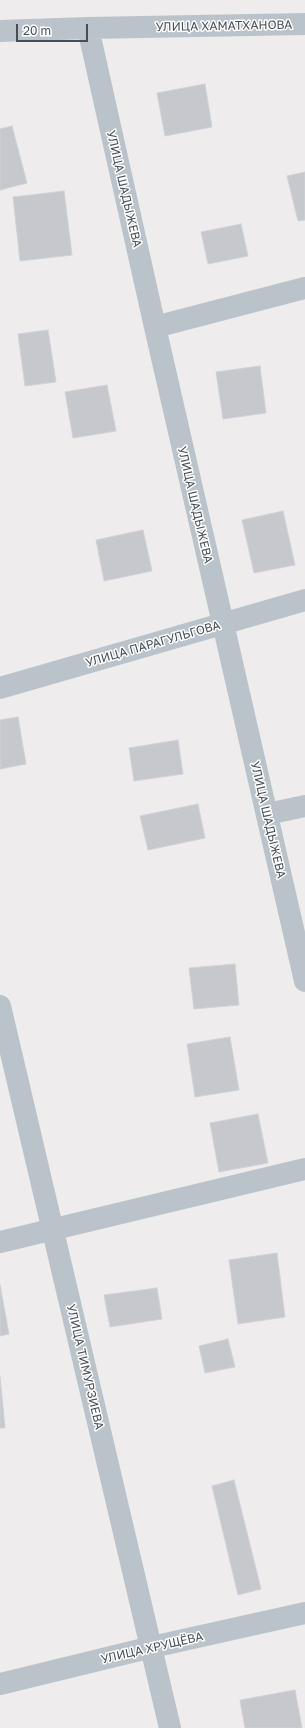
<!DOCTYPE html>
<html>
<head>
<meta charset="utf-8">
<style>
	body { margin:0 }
	#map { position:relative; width:305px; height:1728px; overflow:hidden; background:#eeecec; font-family:"Golos Text",sans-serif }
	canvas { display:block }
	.scale { position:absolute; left:16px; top:24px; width:72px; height:18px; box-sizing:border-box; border:2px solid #464f57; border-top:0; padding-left:5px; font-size:12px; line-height:14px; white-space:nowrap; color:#464f57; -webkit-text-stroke:3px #fff; paint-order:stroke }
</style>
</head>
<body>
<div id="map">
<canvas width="305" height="1728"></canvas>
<div class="scale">20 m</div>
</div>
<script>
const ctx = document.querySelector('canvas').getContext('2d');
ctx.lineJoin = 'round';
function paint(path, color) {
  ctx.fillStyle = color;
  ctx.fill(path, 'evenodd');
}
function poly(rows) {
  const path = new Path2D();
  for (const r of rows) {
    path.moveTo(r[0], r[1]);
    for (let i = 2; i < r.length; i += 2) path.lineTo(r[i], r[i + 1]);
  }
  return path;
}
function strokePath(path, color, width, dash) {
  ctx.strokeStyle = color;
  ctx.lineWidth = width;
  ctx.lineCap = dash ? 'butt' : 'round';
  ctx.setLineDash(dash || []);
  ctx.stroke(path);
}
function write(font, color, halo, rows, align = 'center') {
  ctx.font = font + ' "Golos Text",sans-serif';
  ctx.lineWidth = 3;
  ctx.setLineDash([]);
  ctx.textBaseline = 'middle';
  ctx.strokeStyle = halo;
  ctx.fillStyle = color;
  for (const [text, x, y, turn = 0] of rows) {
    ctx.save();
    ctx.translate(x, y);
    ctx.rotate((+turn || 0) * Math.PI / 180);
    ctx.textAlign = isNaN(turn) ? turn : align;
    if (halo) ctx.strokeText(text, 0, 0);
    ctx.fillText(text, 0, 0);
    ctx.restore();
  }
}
const building = poly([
	[205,84,212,127,165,136,157,93,205,84],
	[12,126,27,183,0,190,0,129,12,126],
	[305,172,305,220,298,221,287,176,305,172],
	[64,191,72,255,20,261,13,197,64,191],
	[241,224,248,256,208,264,201,232,241,224],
	[48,330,56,382,25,386,18,334,48,330],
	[260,366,266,413,223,419,216,372,260,366],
	[107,385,116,431,73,438,65,392,107,385],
	[283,511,295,565,254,573,242,520,283,511],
	[143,530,152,571,104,581,96,540,143,530],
	[18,717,26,764,0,769,0,720,18,717],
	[178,740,183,774,134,781,129,748,178,740],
	[198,804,205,838,148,850,140,816,198,804],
	[235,964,239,1005,194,1009,189,968,235,964],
	[230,1037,239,1090,195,1097,187,1044,230,1037],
	[258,1114,268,1163,219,1172,210,1123,258,1114],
	[277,1253,285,1317,238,1324,229,1260,277,1253],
	[0,1285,9,1334,0,1336,0,1285],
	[157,1288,162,1319,110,1327,104,1295,157,1288],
	[228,1339,235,1367,205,1373,199,1346,228,1339],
	[0,1377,5,1428,0,1428,0,1377],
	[234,1480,261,1589,238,1595,212,1486,234,1480],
	[295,1690,302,1728,245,1728,240,1700,295,1690]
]);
paint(building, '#c7c8ce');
strokePath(building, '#d0d2d7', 1);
strokePath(poly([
	[88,28,155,327,305,981],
	[0,31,88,28,305,24],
	[155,327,305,288],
	[0,688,305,600],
	[267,814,305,806],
	[0,1006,170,1728],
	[0,1242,305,1169],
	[0,1684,152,1647,305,1613]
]), '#bbc3ca', 22);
write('12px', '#464f57', '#fff', [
	["УЛИЦА ХАМАТХАНОВА",224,26,-1],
	["УЛИЦА ШАДЫЖЕВА",124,189,77],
	["УЛИЦА ШАДЫЖЕВА",195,505,77],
	["УЛИЦА ПАРАГУЛЬГОВА",153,644,-16],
	["УЛИЦА ШАДЫЖЕВА",268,820,77],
	["УЛИЦА ТИМУРЗИЕВА",85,1367,77],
	["УЛИЦА ХРУЩЁВА",152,1648,-13]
]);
</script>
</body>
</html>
